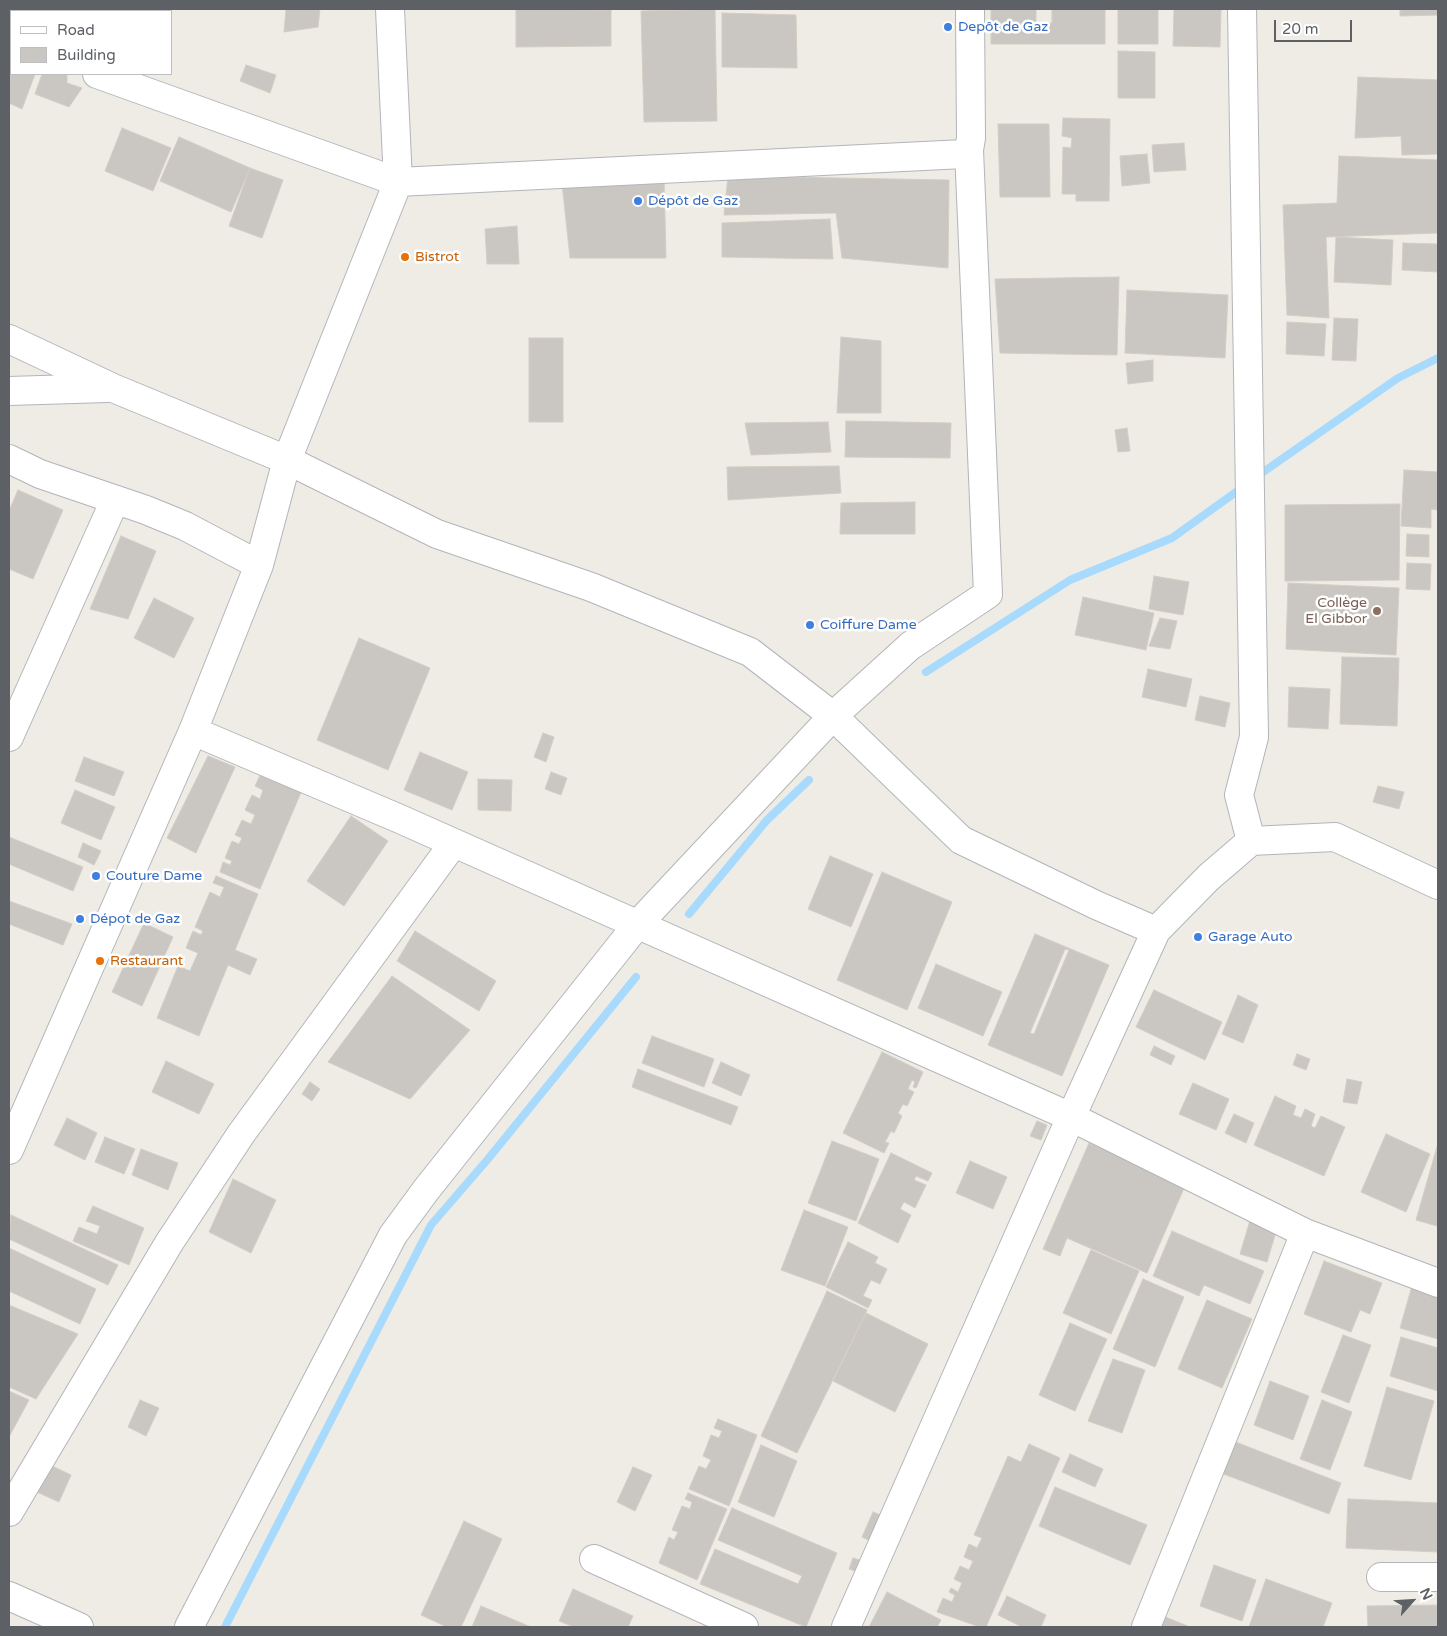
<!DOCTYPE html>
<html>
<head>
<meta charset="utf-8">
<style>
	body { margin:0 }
	#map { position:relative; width:1447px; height:1636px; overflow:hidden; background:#eeece5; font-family:"Varela Round",sans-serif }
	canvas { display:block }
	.frame { position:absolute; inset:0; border:10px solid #5d6065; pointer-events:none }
	.legend { position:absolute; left:10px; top:10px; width:162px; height:65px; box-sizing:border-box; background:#fff; border:1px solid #bebfc1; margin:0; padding:6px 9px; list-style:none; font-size:15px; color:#5d6065 }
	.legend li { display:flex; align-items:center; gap:10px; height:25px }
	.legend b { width:25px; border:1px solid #bebfc1 }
	.north { position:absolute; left:1387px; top:1576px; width:50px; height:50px; -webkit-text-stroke:4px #fff; paint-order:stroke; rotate:64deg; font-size:14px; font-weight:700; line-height:20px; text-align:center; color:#5d6065 }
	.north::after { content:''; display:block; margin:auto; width:18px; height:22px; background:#5d6065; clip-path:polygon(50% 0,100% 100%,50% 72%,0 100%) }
	.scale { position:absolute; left:1274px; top:20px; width:78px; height:22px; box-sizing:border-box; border:2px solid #5d6065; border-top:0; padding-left:6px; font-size:15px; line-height:18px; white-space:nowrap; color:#5d6065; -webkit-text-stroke:4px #fff; paint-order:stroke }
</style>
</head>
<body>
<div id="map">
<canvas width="1447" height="1636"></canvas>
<div class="frame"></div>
<ul class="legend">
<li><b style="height:6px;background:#fff"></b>Road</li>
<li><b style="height:14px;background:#cac7c2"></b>Building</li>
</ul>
<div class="north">N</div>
<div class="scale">20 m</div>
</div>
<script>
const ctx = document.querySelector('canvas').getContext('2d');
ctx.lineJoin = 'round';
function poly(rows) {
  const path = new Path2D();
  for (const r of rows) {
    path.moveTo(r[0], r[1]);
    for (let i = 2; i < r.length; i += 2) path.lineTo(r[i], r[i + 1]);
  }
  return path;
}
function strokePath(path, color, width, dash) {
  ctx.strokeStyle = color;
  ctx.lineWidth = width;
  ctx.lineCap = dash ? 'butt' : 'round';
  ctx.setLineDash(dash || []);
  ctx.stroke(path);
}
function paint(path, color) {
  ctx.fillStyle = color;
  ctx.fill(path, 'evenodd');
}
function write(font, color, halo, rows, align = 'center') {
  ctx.font = font + ' "Varela Round",sans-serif';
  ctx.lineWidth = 5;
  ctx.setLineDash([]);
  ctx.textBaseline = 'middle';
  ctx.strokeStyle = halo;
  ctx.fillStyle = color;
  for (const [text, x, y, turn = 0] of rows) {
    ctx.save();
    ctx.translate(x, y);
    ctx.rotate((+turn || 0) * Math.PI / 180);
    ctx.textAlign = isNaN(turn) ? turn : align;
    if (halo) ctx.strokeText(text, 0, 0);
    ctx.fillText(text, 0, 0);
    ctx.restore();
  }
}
strokePath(poly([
	[1256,477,1398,378,1438,358],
	[926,672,1070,580,1172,538,1243,487],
	[689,914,767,820,809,780],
	[225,1627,431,1225,488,1159,636,977]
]), '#a7dafc', 8);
const building = poly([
	[39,9,72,9,71,11,44,11,39,9],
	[286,9,320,9,318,27,284,32,286,9],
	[516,9,611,10,611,46,516,47,516,9],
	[715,9,717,121,644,122,641,11,715,9],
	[991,9,1036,9,1036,24,1052,23,1052,9,1105,9,1105,44,991,44,991,9],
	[1118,9,1158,9,1158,44,1118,44,1118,9],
	[1174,9,1221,9,1220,47,1173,46,1174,9],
	[1400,9,1438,9,1438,15,1400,16,1400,9],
	[722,13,796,15,797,68,722,67,722,13],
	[1118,51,1155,52,1155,98,1118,98,1118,51],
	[9,54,11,55,11,74,35,74,22,109,9,103,9,54],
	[246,65,276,75,270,93,240,81,246,65],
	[42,74,67,74,67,83,82,88,69,107,35,94,42,74],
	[1358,77,1438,80,1438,154,1402,155,1401,136,1355,138,1358,77],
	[1063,118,1110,119,1109,201,1076,201,1076,194,1062,194,1063,147,1071,148,1072,138,1062,136,1063,118],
	[998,124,1049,124,1050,197,1000,197,998,124],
	[122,128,171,148,153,191,105,171,122,128],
	[179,137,250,168,231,212,160,181,179,137],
	[1184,143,1186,170,1154,172,1152,145,1184,143],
	[1147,154,1150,183,1122,186,1120,156,1147,154],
	[1339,156,1438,160,1438,233,1326,237,1329,318,1287,315,1283,205,1337,203,1339,156],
	[250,168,283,180,262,238,229,226,250,168],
	[728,176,949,180,948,268,842,258,836,213,724,215,728,176],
	[664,178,666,258,570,258,562,183,664,178],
	[830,219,833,259,722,257,722,223,830,219],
	[517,226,519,264,487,264,485,229,517,226],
	[1336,237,1393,240,1391,285,1334,282,1336,237],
	[1403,243,1438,244,1438,272,1402,270,1403,243],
	[1119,277,1117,355,1000,353,995,279,1119,277],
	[1127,290,1228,295,1225,358,1125,353,1127,290],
	[1334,318,1358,319,1356,361,1332,360,1334,318],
	[1287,322,1326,324,1324,356,1286,354,1287,322],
	[841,337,881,341,881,413,837,413,841,337],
	[529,338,563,338,563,422,529,422,529,338],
	[1153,360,1153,381,1128,384,1126,363,1153,360],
	[846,421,951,423,950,458,845,457,846,421],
	[828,422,831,452,751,455,745,423,828,422],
	[1127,428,1130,451,1118,452,1115,430,1127,428],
	[839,466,841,493,728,500,727,467,839,466],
	[1404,470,1438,472,1438,510,1431,509,1431,528,1401,526,1404,470],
	[18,490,63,510,33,579,9,569,9,511,18,490],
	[915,502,915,534,840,534,841,503,915,502],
	[1400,504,1399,580,1285,581,1285,505,1400,504],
	[1407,534,1429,535,1429,557,1406,556,1407,534],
	[121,536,156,551,128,619,90,609,121,536],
	[1407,563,1431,564,1430,590,1406,589,1407,563],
	[1154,576,1189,582,1183,615,1149,609,1154,576],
	[1288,583,1399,588,1396,655,1286,649,1288,583],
	[1083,597,1154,613,1146,650,1075,635,1083,597],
	[154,598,194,618,174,658,134,638,154,598],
	[1160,618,1177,621,1170,649,1149,646,1160,618],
	[359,638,430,668,388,770,317,740,359,638],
	[1342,657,1399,658,1397,726,1340,724,1342,657],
	[1148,669,1192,679,1186,707,1142,697,1148,669],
	[1289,687,1330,689,1328,729,1288,727,1289,687],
	[1200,696,1230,703,1225,727,1195,720,1200,696],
	[543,733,554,737,546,762,534,757,543,733],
	[420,752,468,772,452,810,404,790,420,752],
	[208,756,235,767,196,853,167,838,208,756],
	[84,757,124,772,114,796,75,781,84,757],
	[551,772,567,778,561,795,545,789,551,772],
	[261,773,302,790,260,889,220,872,223,862,230,865,232,861,225,858,232,841,239,844,242,838,235,835,242,820,251,824,255,815,245,810,252,795,260,799,263,790,255,786,261,773],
	[478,779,512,780,511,811,478,810,478,779],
	[1378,786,1404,792,1399,809,1373,802,1378,786],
	[75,790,115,807,101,840,61,823,75,790],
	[351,816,388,841,344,906,307,881,351,816],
	[9,837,83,867,73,891,9,864,9,837],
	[83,843,101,851,94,865,78,857,83,843],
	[830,856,873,874,851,927,808,909,830,856],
	[882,872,952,902,907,1010,837,980,882,872],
	[216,876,258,894,235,950,257,959,250,975,228,965,199,1036,157,1018,178,966,190,971,198,953,186,948,193,931,201,935,203,931,195,927,210,892,220,897,224,887,213,883,216,876],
	[9,901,72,924,63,945,9,924,9,901],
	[144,923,173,937,142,1006,112,992,144,923],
	[415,931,496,981,479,1011,397,961,415,931],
	[1035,934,1109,965,1062,1076,988,1045,1035,934],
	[1065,949,1069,950,1034,1034,1030,1033,1065,949],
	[936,964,1002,992,983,1036,918,1008,936,964],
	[392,976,470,1030,410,1099,328,1062,392,976],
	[1154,990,1222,1022,1205,1060,1136,1027,1154,990],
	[1238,995,1258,1005,1243,1043,1222,1034,1238,995],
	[652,1036,714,1059,704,1087,642,1063,652,1036],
	[1154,1046,1175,1056,1171,1065,1150,1055,1154,1046],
	[882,1052,923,1072,916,1088,913,1087,915,1082,912,1080,908,1089,914,1092,907,1106,903,1104,898,1113,902,1116,894,1133,891,1131,885,1142,889,1143,884,1153,843,1133,882,1052],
	[1297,1054,1310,1059,1306,1070,1293,1065,1297,1054],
	[166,1061,214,1084,199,1114,152,1092,166,1061],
	[721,1062,750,1075,741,1096,712,1083,721,1062],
	[638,1069,738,1107,731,1125,632,1087,638,1069],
	[1347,1079,1362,1082,1357,1104,1343,1102,1347,1079],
	[310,1082,320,1089,312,1101,302,1094,310,1082],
	[1193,1083,1229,1099,1216,1130,1179,1114,1193,1083],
	[1275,1096,1296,1106,1293,1115,1301,1118,1305,1109,1315,1114,1311,1126,1315,1128,1321,1116,1345,1127,1324,1176,1254,1145,1275,1096],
	[1234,1114,1254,1123,1246,1143,1225,1133,1234,1114],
	[67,1118,97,1133,85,1160,54,1145,67,1118],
	[1037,1121,1047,1125,1041,1140,1030,1136,1037,1121],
	[1386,1134,1430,1154,1406,1212,1361,1192,1386,1134],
	[105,1137,135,1149,124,1174,95,1162,105,1137],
	[832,1141,879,1159,856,1221,808,1203,832,1141],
	[1089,1143,1185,1186,1147,1273,1067,1238,1060,1256,1043,1249,1089,1143],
	[1437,1147,1438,1221,1437,1226,1416,1220,1437,1147],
	[141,1149,178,1163,168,1190,132,1175,141,1149],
	[891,1153,932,1173,928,1181,916,1176,914,1180,926,1185,915,1208,904,1202,900,1209,911,1215,898,1243,858,1223,891,1153],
	[970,1161,1007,1177,993,1209,956,1193,970,1161],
	[233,1179,276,1200,251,1253,209,1232,233,1179],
	[93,1206,144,1228,129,1265,73,1241,79,1227,97,1234,100,1226,86,1221,93,1206],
	[804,1210,848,1227,825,1286,781,1270,804,1210],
	[11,1215,118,1265,108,1285,9,1239,11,1215],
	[1251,1217,1278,1225,1267,1262,1240,1254,1251,1217],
	[1172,1231,1264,1271,1250,1304,1204,1285,1199,1296,1153,1276,1172,1231],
	[848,1242,878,1257,875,1263,887,1269,880,1284,871,1280,863,1296,872,1300,868,1308,826,1287,848,1242],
	[9,1248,96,1289,80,1324,9,1291,9,1248],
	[1091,1250,1139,1271,1111,1334,1063,1313,1091,1250],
	[1324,1261,1382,1283,1370,1314,1360,1310,1351,1332,1304,1314,1324,1261],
	[1143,1279,1184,1297,1155,1367,1113,1349,1143,1279],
	[1412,1286,1438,1293,1438,1339,1400,1328,1412,1286],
	[827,1291,867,1310,797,1453,761,1436,827,1291],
	[1207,1300,1252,1319,1222,1388,1178,1369,1207,1300],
	[9,1305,78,1334,36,1399,9,1387,9,1305],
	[866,1313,928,1344,895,1412,833,1381,866,1313],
	[1070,1323,1107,1339,1075,1411,1039,1395,1070,1323],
	[1343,1335,1371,1345,1349,1403,1321,1392,1343,1335],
	[1401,1337,1438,1348,1438,1391,1390,1376,1401,1337],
	[1113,1359,1145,1370,1122,1433,1088,1421,1113,1359],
	[1270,1381,1309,1396,1293,1440,1254,1425,1270,1381],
	[1387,1387,1434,1401,1411,1480,1364,1466,1387,1387],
	[9,1391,29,1400,9,1437,9,1391],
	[140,1400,159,1408,146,1436,128,1427,140,1400],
	[1322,1400,1352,1412,1330,1470,1300,1459,1322,1400],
	[718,1419,757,1435,729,1506,689,1489,699,1466,706,1469,711,1460,703,1456,711,1435,719,1438,722,1431,714,1428,718,1419],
	[1233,1441,1341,1483,1329,1514,1221,1473,1233,1441],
	[1029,1444,1060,1458,986,1627,980,1627,937,1612,943,1598,952,1602,955,1595,949,1592,951,1588,958,1592,962,1583,954,1579,960,1566,969,1570,973,1561,964,1557,969,1544,977,1548,982,1538,974,1535,1008,1456,1021,1462,1029,1444],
	[761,1445,797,1461,774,1517,738,1502,761,1445],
	[1070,1454,1103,1469,1095,1487,1062,1472,1070,1454],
	[50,1465,71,1475,59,1502,37,1492,50,1465],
	[633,1467,652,1475,635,1511,617,1502,633,1467],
	[1055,1487,1147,1525,1130,1565,1039,1526,1055,1487],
	[688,1493,727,1509,697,1580,659,1563,669,1537,674,1540,678,1532,672,1530,682,1506,690,1509,692,1502,685,1499,688,1493],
	[1348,1499,1438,1503,1438,1552,1346,1548,1348,1499],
	[732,1508,837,1553,806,1627,700,1584,715,1549,798,1584,802,1576,718,1540,732,1508],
	[873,1512,886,1517,875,1543,862,1537,873,1512],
	[464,1521,502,1539,461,1627,447,1627,421,1615,464,1521],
	[853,1558,867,1562,863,1574,849,1569,853,1558],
	[1214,1565,1256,1580,1242,1621,1200,1606,1214,1565],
	[1266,1579,1332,1603,1323,1627,1249,1627,1266,1579],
	[573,1589,633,1616,628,1627,574,1627,559,1621,573,1589],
	[887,1592,941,1620,937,1627,869,1627,887,1592],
	[1007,1596,1046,1615,1041,1627,1022,1627,998,1615,1007,1596],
	[1438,1605,1438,1627,1368,1627,1367,1606,1438,1605],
	[481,1606,531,1627,472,1627,481,1606],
	[1163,1616,1190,1627,1159,1627,1163,1616]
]);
paint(building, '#cac7c2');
strokePath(building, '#d3cdc3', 1);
const minor = poly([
	[1242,9,1254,737,1239,795,1251,841],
	[86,11,88,9],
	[9,37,11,39],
	[97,74,398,182,964,154,969,150,971,138,970,9],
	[9,339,113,388,287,460,437,534,591,587,750,652,833,716,961,840,1096,905,1156,931,1209,877,1251,841,1335,837,1438,885],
	[9,391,107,388],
	[9,459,40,474,146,510,185,526,259,565],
	[193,731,400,819,1071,1117,1305,1233,1438,1283],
	[9,737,115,500],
	[9,1150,193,731,259,565,287,460,398,182,390,9],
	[9,1512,169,1243,241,1134,453,844],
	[594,1559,744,1627],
	[1381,1577,1438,1577],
	[9,1596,79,1627],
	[189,1627,393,1235,426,1190,637,925,833,716,910,646,988,594,969,150],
	[846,1627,1071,1117,1156,931],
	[1146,1627,1305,1233]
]);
strokePath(minor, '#b2b5b9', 30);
strokePath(minor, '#fff', 28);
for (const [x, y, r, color] of [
	[948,27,5,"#3f7fe0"],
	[638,201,5,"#3f7fe0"],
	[405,257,5,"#e8710a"],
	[1377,611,5,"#8d6e63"],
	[810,625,5,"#3f7fe0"],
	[96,876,5,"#3f7fe0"],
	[80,919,5,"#3f7fe0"],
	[1198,937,5,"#3f7fe0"],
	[100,961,5,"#e8710a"]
]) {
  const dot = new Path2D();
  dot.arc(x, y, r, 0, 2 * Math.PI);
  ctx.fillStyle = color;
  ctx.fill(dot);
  strokePath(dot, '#fff', 2);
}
write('14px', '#366cbe', '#fff', [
	["Depôt de Gaz",958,27],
	["Dépôt de Gaz",648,201],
	["Coiffure Dame",820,625],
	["Couture Dame",106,876],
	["Dépot de Gaz",90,919],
	["Garage Auto",1208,937]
], 'left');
write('14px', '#c56008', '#fff', [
	["Bistrot",415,257],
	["Restaurant",110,961]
], 'left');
write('14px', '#785e54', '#fff', [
	["Collège",1367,603],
	["El Gibbor",1367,619]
], 'right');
</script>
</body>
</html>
